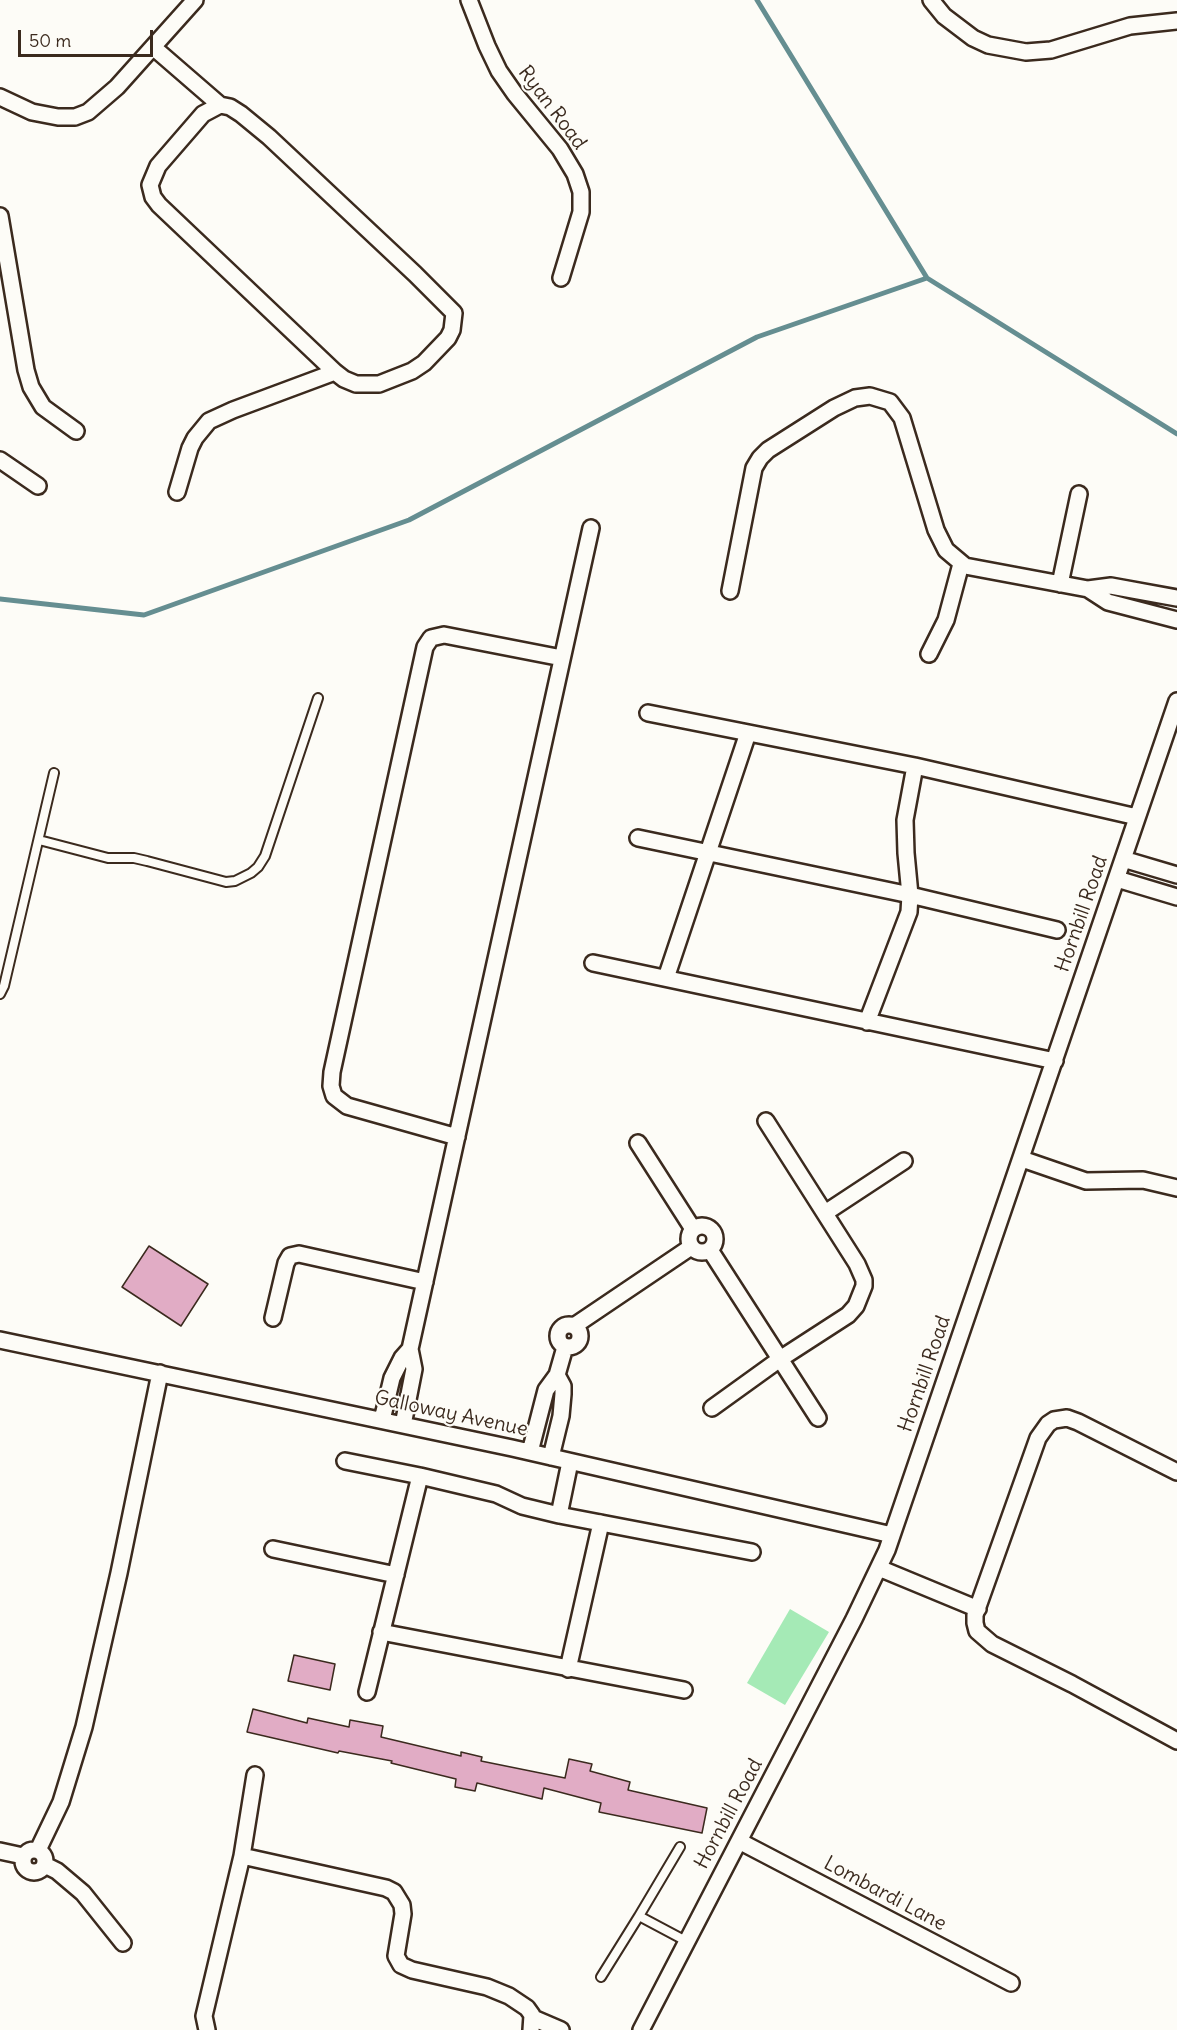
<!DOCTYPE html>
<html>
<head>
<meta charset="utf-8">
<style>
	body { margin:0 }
	#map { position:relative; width:1177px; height:2030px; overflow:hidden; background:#fdfcf7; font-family:Delius,sans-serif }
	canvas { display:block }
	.scale { position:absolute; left:18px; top:30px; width:135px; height:27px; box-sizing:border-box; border:3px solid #3b2a1e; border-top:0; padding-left:8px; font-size:18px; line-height:21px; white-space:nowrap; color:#3b2a1e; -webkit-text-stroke:4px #fdfcf7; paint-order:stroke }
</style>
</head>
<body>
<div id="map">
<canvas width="1177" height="2030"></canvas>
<div class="scale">50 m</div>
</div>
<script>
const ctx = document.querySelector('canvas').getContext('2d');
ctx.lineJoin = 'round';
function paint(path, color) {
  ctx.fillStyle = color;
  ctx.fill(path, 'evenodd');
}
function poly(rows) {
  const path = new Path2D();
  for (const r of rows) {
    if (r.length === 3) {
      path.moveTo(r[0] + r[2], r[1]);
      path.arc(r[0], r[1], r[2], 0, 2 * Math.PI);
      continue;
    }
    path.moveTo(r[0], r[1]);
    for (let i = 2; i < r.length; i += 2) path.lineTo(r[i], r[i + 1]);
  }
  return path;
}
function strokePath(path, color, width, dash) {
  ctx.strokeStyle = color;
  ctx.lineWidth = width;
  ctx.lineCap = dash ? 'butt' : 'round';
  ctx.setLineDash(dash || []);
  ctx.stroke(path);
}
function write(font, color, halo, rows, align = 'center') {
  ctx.font = font + ' Delius,sans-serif';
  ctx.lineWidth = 4.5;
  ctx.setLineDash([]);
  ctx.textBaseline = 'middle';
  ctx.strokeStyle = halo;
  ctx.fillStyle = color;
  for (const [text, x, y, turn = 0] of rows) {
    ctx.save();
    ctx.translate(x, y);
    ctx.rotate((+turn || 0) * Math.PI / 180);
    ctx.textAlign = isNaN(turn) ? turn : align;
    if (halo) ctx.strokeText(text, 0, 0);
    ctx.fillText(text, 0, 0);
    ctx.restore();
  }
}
paint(poly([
	[790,1609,829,1632,785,1705,747,1683]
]), '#a5eab6');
strokePath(poly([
	[757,0,927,278,1177,434],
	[0,599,144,615,409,520,757,337,927,278]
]), '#658e91', 5);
const building = poly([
	[149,1246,208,1284,181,1326,122,1287,149,1246],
	[294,1655,335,1664,330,1690,288,1681,294,1655],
	[253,1709,307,1723,308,1718,349,1727,350,1720,383,1726,381,1737,461,1756,461,1752,482,1757,481,1761,565,1778,569,1759,592,1764,590,1771,630,1782,628,1790,707,1808,702,1833,599,1812,601,1803,544,1788,542,1799,477,1783,475,1791,455,1787,456,1779,391,1763,392,1761,339,1751,338,1753,247,1732,253,1709]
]);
paint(building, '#e1acc5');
strokePath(building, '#3b2a1e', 1.5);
const service = poly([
	[39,840,108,858,134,858,147,861,226,882,235,881,251,873,258,867,265,856,318,698],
	[0,994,4,986,54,773],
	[639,1916,680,1847],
	[601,1977,639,1916,686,1941]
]);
const minor = poly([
	[469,0,487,46,499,71,515,94,560,149,575,174,581,192,581,212,561,278],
	[931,0,944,16,973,38,988,45,1026,52,1051,50,1130,26,1177,21],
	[153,47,220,105],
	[0,97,32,112,58,117,75,117,88,112,117,87,195,0],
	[220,105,230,107,241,114,269,137,415,274,454,313,452,330,448,338,424,363,412,371,379,384,356,384,344,379,335,372,159,205,153,197,150,185,158,166,203,114,220,105],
	[0,216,26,370,31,387,43,407,76,431],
	[0,460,38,486],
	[177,492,190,448,195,438,209,421,233,410,335,372],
	[1060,584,1079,494],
	[1088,589,1108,602,1177,620],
	[730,591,754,468,760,458,768,450,834,408,855,398,870,396,890,402,902,418,936,530,946,550,965,566,1088,589,1111,586,1177,598],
	[929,654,946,620,961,564],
	[648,713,915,766,1137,817],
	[638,838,910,895,1057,930],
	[1123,859,1177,875],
	[1117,879,1177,897],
	[593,963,1055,1061],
	[666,978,748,733],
	[867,1022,909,912,910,895,906,853,905,820,915,766],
	[457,1137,347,1106,334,1096,331,1086,332,1072,425,647,431,638,444,635,562,658],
	[638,1143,693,1229],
	[1022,1159,1086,1181,1143,1180,1177,1188],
	[825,1213,904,1161],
	[702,1239,13],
	[710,1250,818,1418],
	[273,1318,286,1263,290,1256,299,1254,425,1282],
	[569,1336,11],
	[574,1326,691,1247],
	[0,1340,512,1448,892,1535],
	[712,1408,780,1359,848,1315,856,1306,864,1286,864,1280,857,1264,766,1121],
	[382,1420,392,1378,402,1358,410,1349,591,528],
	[403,1425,414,1369,410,1349],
	[530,1452,546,1390,557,1375,565,1347],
	[551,1457,561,1416,563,1394,563,1386,557,1375],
	[345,1461,420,1476,496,1494,522,1506,559,1515,752,1552],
	[1177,1472,1078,1422,1067,1418,1054,1420,1048,1424,1038,1438,975,1615,975,1623,977,1631,992,1644,1072,1684,1177,1741],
	[559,1515,570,1462],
	[273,1549,396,1575],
	[879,1568,978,1609],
	[381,1632,684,1690],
	[568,1669,601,1523],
	[367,1692,420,1476],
	[739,1841,1011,1983],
	[34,1861,11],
	[38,1850,61,1802,84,1727,119,1573,160,1373],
	[0,1851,23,1856],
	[242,1856,386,1888,394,1892,402,1905,403,1914,396,1956,401,1965,412,1970,487,1987,509,1996,527,2008,532,2015,531,2030],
	[45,1865,57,1871,83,1893,123,1943],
	[533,2018,561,2030],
	[207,2030,204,2016,242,1856,255,1775],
	[641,2030,854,1619,887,1550,1177,701]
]);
strokePath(service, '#3b2a1e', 12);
strokePath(minor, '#3b2a1e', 20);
strokePath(service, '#fdfcf7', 8);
strokePath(minor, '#fdfcf7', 15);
write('20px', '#3b2a1e', '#fdfcf7', [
	["Ryan Road",552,108,53],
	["Hornbill Road",1082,914,-71],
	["Hornbill Road",925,1374,-71],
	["Galloway Avenue",451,1414,12],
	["Hornbill Road",729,1814,-62],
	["Lombardi Lane",885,1894,28]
]);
</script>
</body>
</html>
